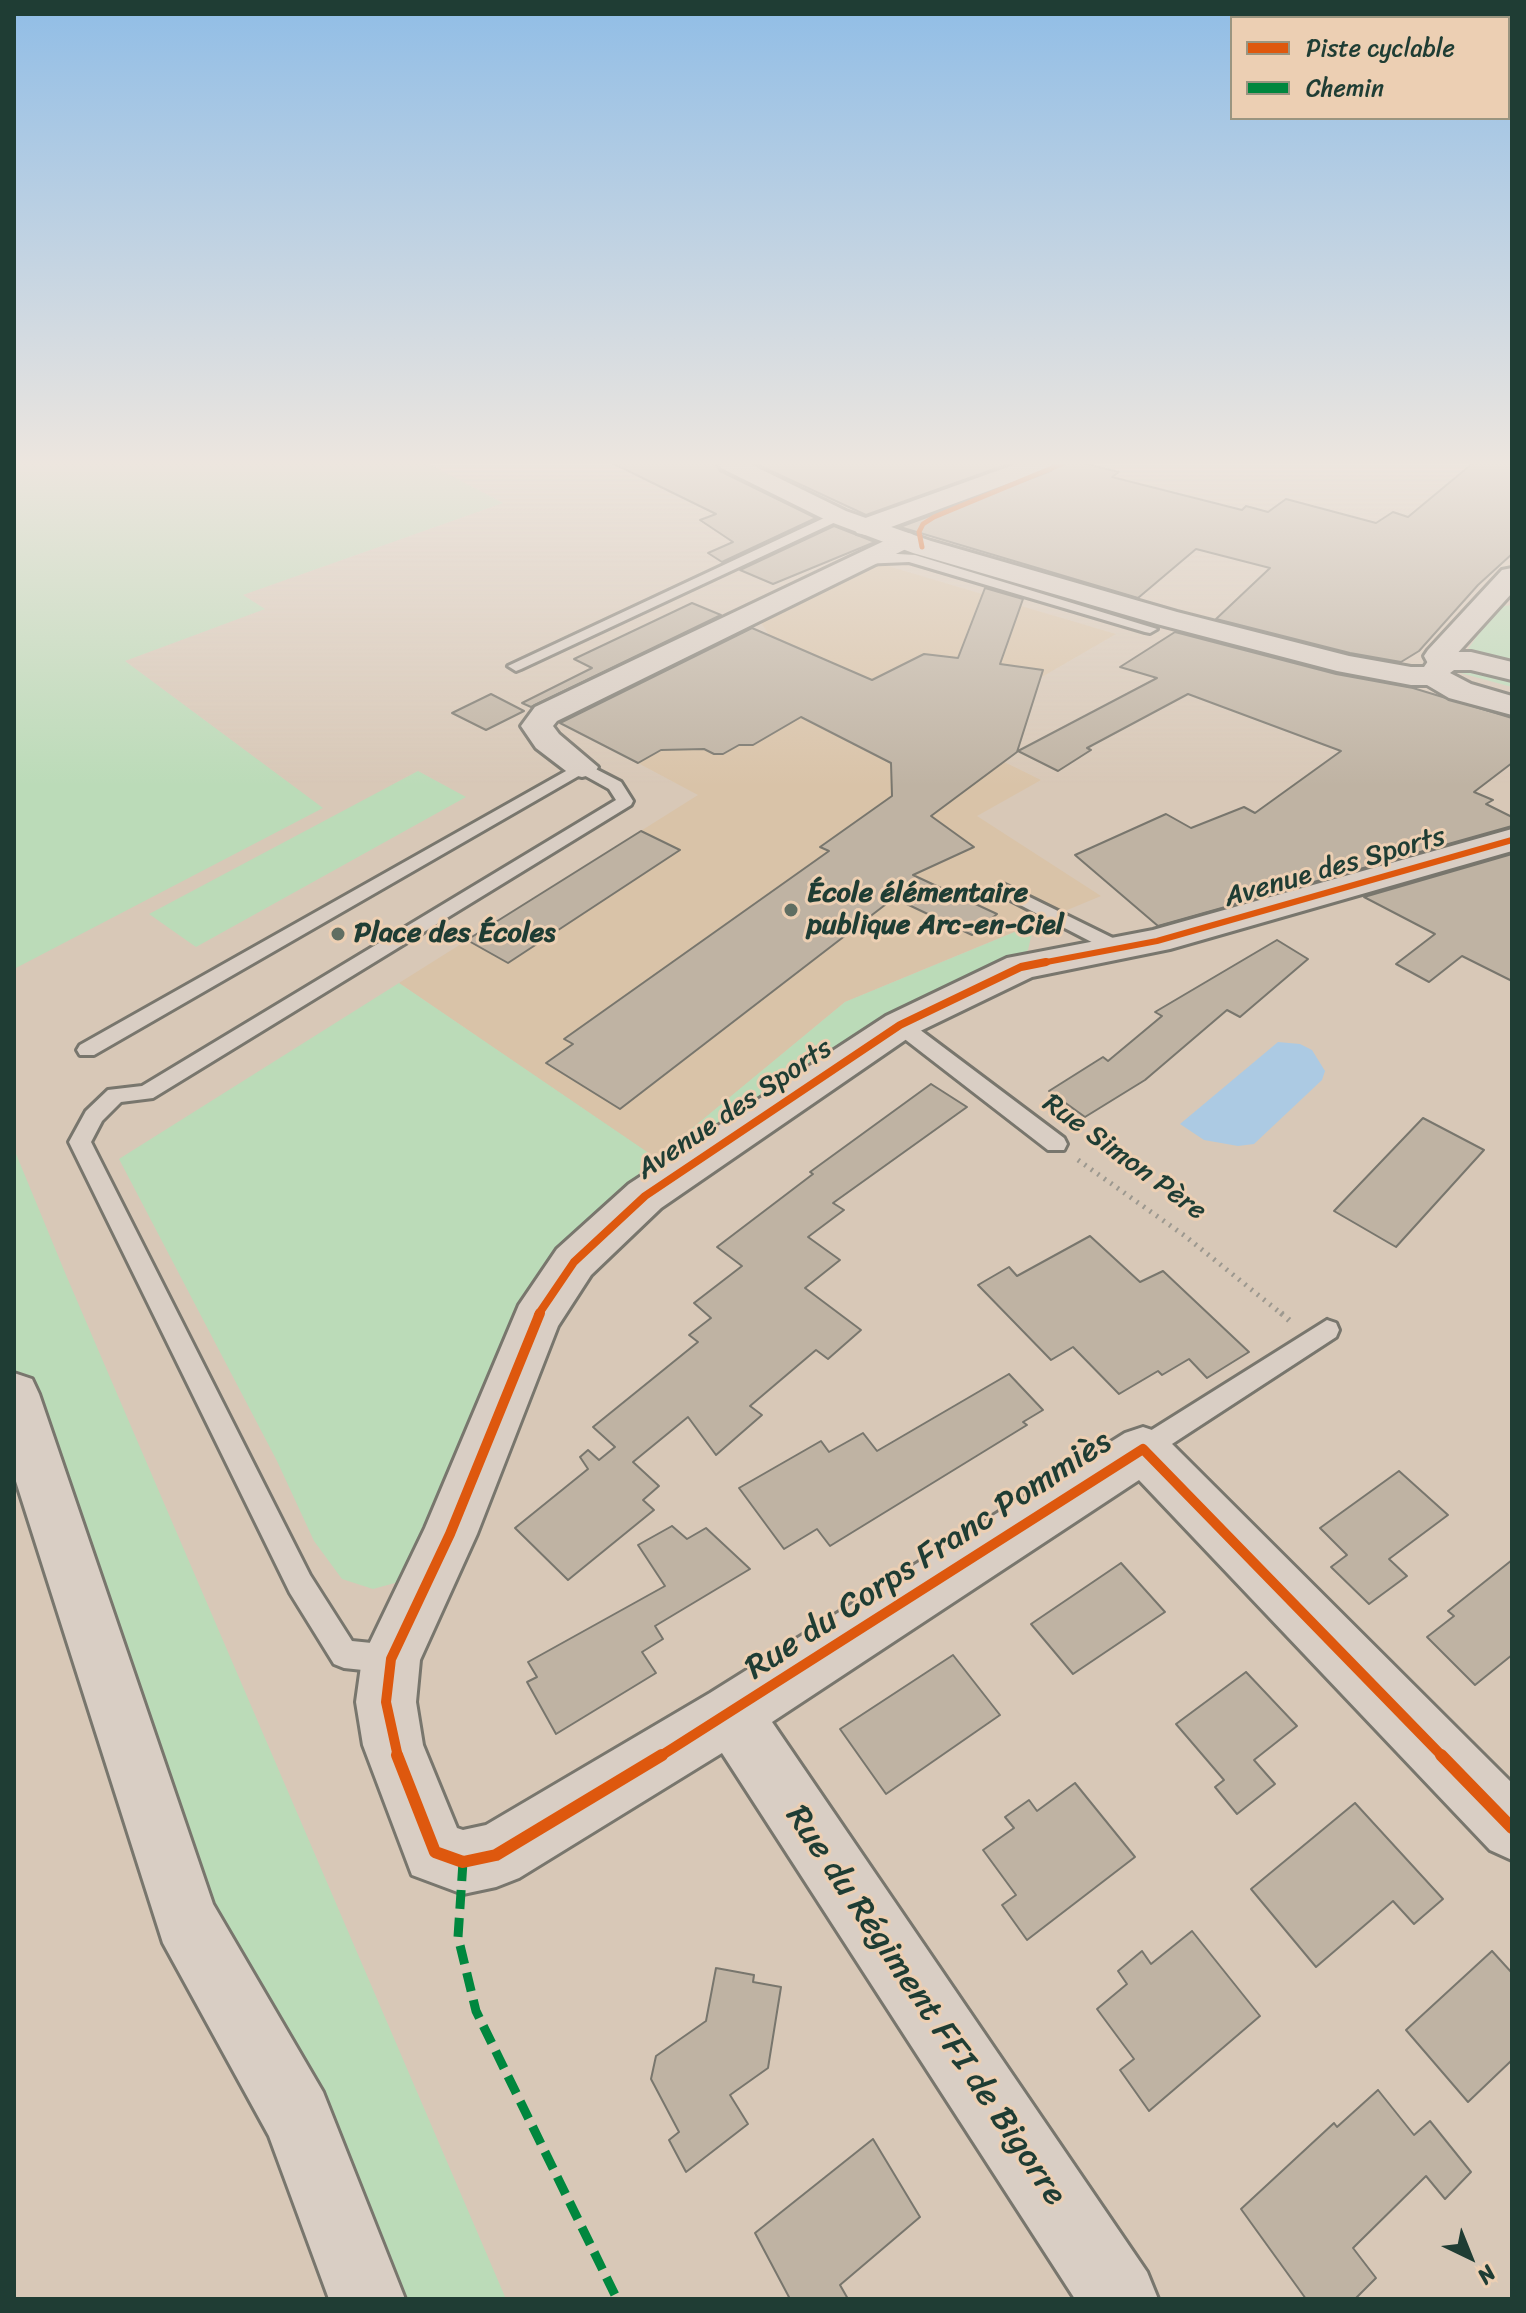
<!DOCTYPE html>
<html>
<head>
<meta charset="utf-8">
<style>
	body { margin:0 }
	#map { position:relative; width:1526px; height:2313px; overflow:hidden; background:#d8c8b7; font-family:Sriracha,sans-serif }
	canvas { display:block }
	.frame { position:absolute; inset:0; border:16px solid #1f3d34; pointer-events:none }
	.legend { position:absolute; left:1230px; top:16px; width:280px; height:104px; box-sizing:border-box; background:#eccfb3; border:2px solid #9a9580; margin:0; padding:10px 14px; list-style:none; font-size:24px; color:#1f3d34 }
	.legend li { display:flex; align-items:center; gap:16px; height:40px }
	.legend b { width:40px; border:2px solid #9a9580 }
	.north { position:absolute; left:1430px; top:2217px; width:80px; height:80px; -webkit-text-stroke:6px #eccfb3; paint-order:stroke; rotate:137deg; font-size:22px; font-weight:700; line-height:32px; text-align:center; color:#1f3d34 }
	.north::after { content:''; display:block; margin:auto; width:28px; height:36px; background:#1f3d34; clip-path:polygon(50% 0,100% 100%,50% 72%,0 100%) }
</style>
</head>
<body>
<div id="map">
<canvas width="1526" height="2313"></canvas>
<div class="frame"></div>
<ul class="legend">
<li><b style="height:10px;background:#de580e"></b>Piste cyclable</li>
<li><b style="height:10px;background:#00873e"></b>Chemin</li>
</ul>
<div class="north">N</div>
</div>
<script>
const ctx = document.querySelector('canvas').getContext('2d');
ctx.lineJoin = 'round';
function paint(path, color) {
  ctx.fillStyle = color;
  ctx.fill(path, 'evenodd');
}
function poly(rows) {
  const path = new Path2D();
  for (const r of rows) {
    path.moveTo(r[0], r[1]);
    for (let i = 2; i < r.length; i += 2) path.lineTo(r[i], r[i + 1]);
  }
  return path;
}
function strokePath(path, color, width, dash) {
  ctx.strokeStyle = color;
  ctx.lineWidth = width;
  ctx.lineCap = dash ? 'butt' : 'round';
  ctx.setLineDash(dash || []);
  ctx.stroke(path);
}
function write(font, color, halo, rows, align = 'center') {
  ctx.font = font + ' Sriracha,sans-serif';
  ctx.lineWidth = 6;
  ctx.setLineDash([]);
  ctx.textBaseline = 'middle';
  ctx.strokeStyle = halo;
  ctx.fillStyle = color;
  for (const [text, x, y, turn = 0] of rows) {
    ctx.save();
    ctx.translate(x, y);
    ctx.rotate((+turn || 0) * Math.PI / 180);
    ctx.textAlign = isNaN(turn) ? turn : align;
    if (halo) ctx.strokeText(text, 0, 0);
    ctx.fillText(text, 0, 0);
    ctx.restore();
  }
}
paint(poly([
	[878,563,982,594,986,585,1024,596,1021,606,1116,634,1040,678,923,722,1041,780,977,816,1101,896,845,1002,656,1159,399,983,698,795,638,763,769,635,760,621]
]), '#d9c3a8');
paint(poly([
	[14,463,427,463,503,503,243,595,265,609,125,661,323,808,14,969],
	[1512,605,1512,687,1453,671,1497,607],
	[418,771,466,797,196,947,149,914],
	[1034,924,1028,950,1014,962,953,981,878,1022,641,1185,410,1572,395,1583,373,1589,342,1579,314,1541,277,1461,119,1159,399,983,656,1158,845,1002],
	[14,1149,66,1275,506,2299,348,2299,14,1468]
]), '#bbdbb8');
paint(poly([
	[1278,1042,1300,1044,1312,1050,1325,1071,1322,1080,1254,1144,1238,1146,1204,1140,1180,1124]
]), '#accae3');
const building = poly([
	[612,463,715,463,720,471,816,518,722,562,708,553,733,542,700,520,716,514,612,463],
	[754,463,1011,463,866,515,754,463],
	[1056,463,1082,463,1119,472,1112,477,1242,510,1246,506,1268,512,1286,499,1376,523,1393,512,1408,517,1473,463,1512,463,1512,554,1478,585,1419,651,1401,662,1350,653,1216,619,1270,568,1196,549,1138,598,900,527,1051,471,1056,463],
	[834,526,875,542,773,584,740,570,834,526],
	[985,588,1023,599,1000,664,1043,670,1017,752,931,816,974,847,913,875,997,914,972,935,894,898,620,1109,546,1063,573,1044,564,1039,829,851,820,847,892,796,891,763,801,717,753,745,739,745,723,754,714,754,704,749,661,750,638,763,560,723,752,628,872,680,924,654,958,658,985,588],
	[692,603,721,615,531,707,522,703,592,668,574,659,692,603],
	[1175,632,1336,674,1413,688,1512,718,1512,763,1474,792,1493,800,1486,804,1512,817,1512,826,1158,926,1075,855,1166,814,1191,828,1244,807,1255,813,1341,751,1188,694,1087,748,1091,750,1058,771,1018,751,1157,678,1120,667,1175,632],
	[491,694,524,711,486,730,452,713,491,694],
	[641,831,680,850,508,963,467,940,641,831],
	[1512,854,1512,981,1462,956,1429,982,1396,964,1435,934,1364,897,1512,854],
	[1277,940,1308,959,1240,1017,1227,1010,1145,1080,1085,1117,1049,1091,1103,1057,1108,1061,1162,1016,1155,1012,1277,940],
	[931,1084,967,1107,833,1203,844,1210,808,1237,840,1260,805,1288,861,1330,828,1359,816,1350,750,1406,762,1415,716,1455,688,1417,633,1462,659,1486,643,1500,654,1510,568,1580,515,1528,588,1469,580,1457,588,1450,599,1460,615,1447,593,1427,698,1342,689,1335,711,1318,694,1303,742,1266,717,1247,813,1174,810,1172,931,1084],
	[1423,1118,1484,1150,1396,1247,1334,1211,1423,1118],
	[1090,1236,1140,1282,1163,1271,1249,1352,1207,1378,1189,1359,1162,1375,1158,1371,1119,1394,1073,1347,1051,1360,978,1285,1009,1267,1017,1276,1090,1236],
	[1009,1374,1043,1410,1023,1422,1027,1425,830,1546,817,1529,784,1549,739,1488,821,1441,829,1452,863,1433,877,1451,1009,1374],
	[1399,1471,1448,1515,1389,1559,1407,1576,1369,1604,1331,1567,1347,1555,1320,1528,1399,1471],
	[672,1526,687,1539,706,1528,750,1569,655,1626,663,1639,642,1652,656,1673,556,1734,527,1682,537,1677,528,1662,665,1586,638,1545,672,1526],
	[1512,1560,1512,1655,1475,1685,1427,1637,1454,1616,1448,1611,1512,1560],
	[1121,1563,1165,1612,1073,1674,1031,1624,1121,1563],
	[953,1655,1000,1715,886,1794,840,1729,953,1655],
	[1246,1672,1297,1726,1254,1760,1275,1784,1237,1814,1215,1787,1224,1780,1176,1724,1246,1672],
	[1075,1783,1135,1857,1027,1940,1002,1905,1016,1895,983,1850,1014,1828,1005,1817,1029,1800,1037,1811,1075,1783],
	[1355,1803,1443,1899,1414,1924,1393,1901,1316,1967,1251,1889,1355,1803],
	[1192,1931,1260,2016,1149,2111,1120,2070,1134,2059,1097,2009,1127,1984,1118,1971,1142,1951,1151,1964,1192,1931],
	[1492,1951,1512,1973,1512,2060,1468,2102,1406,2030,1492,1951],
	[716,1968,754,1975,753,1982,781,1987,768,2068,730,2095,748,2124,686,2172,669,2140,679,2132,651,2079,656,2056,706,2021,716,1968],
	[1378,2090,1414,2135,1430,2121,1471,2172,1445,2199,1426,2176,1353,2248,1376,2278,1355,2299,1306,2299,1241,2209,1334,2123,1337,2127,1378,2090],
	[873,2139,920,2217,840,2285,848,2299,790,2299,755,2233,873,2139]
]);
paint(building, '#bfb3a3');
strokePath(building, '#78766d', 2);
const lane = poly([
	[837,512,843,516,842,519,521,669,516,671,508,666,837,512],
	[881,553,915,555,1157,629,1150,633,1145,632,909,562,861,564,854,560,881,553],
	[582,762,621,782,633,801,631,805,153,1098,121,1102,102,1121,91,1142,310,1575,352,1641,391,1645,401,1649,406,1659,401,1669,391,1673,344,1668,334,1664,290,1593,69,1142,86,1111,108,1090,142,1086,616,800,609,789,582,774,94,1055,80,1055,77,1050,80,1045,582,762],
	[1003,884,1123,943,1126,947,1116,953,1109,951,997,893,994,889,1003,884],
	[900,1018,907,1020,1064,1138,1067,1144,1064,1150,1048,1150,893,1030,890,1025,893,1020,900,1018],
	[1327,1320,1336,1323,1339,1330,1336,1337,1152,1457,1143,1460,1134,1457,1130,1449,1134,1441,1327,1320]
]);
const street = poly([
	[1019,463,1053,463,1050,468,875,533,866,535,857,533,853,527,857,521,1019,463],
	[903,532,912,534,916,540,912,546,557,721,553,726,559,734,598,767,594,774,582,777,570,774,536,748,521,726,535,707,903,532],
	[1512,568,1512,593,1454,657,1457,663,1453,669,1442,672,1431,669,1424,656,1428,650,1502,570,1512,568],
	[1512,829,1512,851,1170,949,1032,977,914,1034,661,1208,591,1275,558,1326,477,1534,420,1660,416,1702,423,1745,457,1828,463,1830,486,1825,710,1693,1125,1433,1143,1427,1161,1433,1512,1783,1512,1860,1490,1850,1139,1480,772,1722,1147,2272,1158,2299,1075,2299,722,1753,519,1878,496,1887,463,1894,412,1875,363,1745,356,1702,362,1659,425,1528,519,1305,557,1249,629,1184,886,1016,1007,958,1153,930,1512,829],
	[14,1373,32,1379,39,1394,213,1904,323,2092,405,2299,329,2299,269,2136,163,1943,14,1475,14,1373]
]);
const secondary = poly([
	[718,463,748,463,846,511,931,541,1177,612,1349,656,1411,667,1424,667,1431,657,1454,652,1471,652,1512,662,1512,680,1471,670,1454,670,1450,673,1471,684,1512,696,1512,715,1449,698,1427,685,1411,685,1337,671,1157,624,913,553,828,521,721,468,718,463]
]);
strokePath(lane, '#78766d', 6);
strokePath(street, '#78766d', 6);
strokePath(secondary, '#78766d', 6);
strokePath(poly([
	[1078,1160,1185,1236,1283,1315]
]), '#9c988f', 5, [2, 6]);
strokePath(poly([
	[1281,1313,1290,1321]
]), '#9c988f', 6, [2, 7]);
paint(lane, '#d9cec4');
paint(street, '#d9cec4');
paint(secondary, '#d9cec4');
strokePath(poly([
	[463,1862,458,1937,476,2011,617,2299]
]), '#00873e', 9, [19, 9]);
strokePath(poly([
	[922,547,919,532,923,524,934,517,1064,463]
]), '#de580e', 5);
strokePath(poly([
	[1036,964,1157,941,1512,840]
]), '#de580e', 6);
strokePath(poly([
	[538,1315,574,1262,645,1196,900,1025,1021,967,1046,962]
]), '#de580e', 8);
strokePath(poly([
	[398,1757,386,1702,391,1659,450,1534,540,1313],
	[659,1757,1143,1449,1443,1757]
]), '#de580e', 10);
strokePath(poly([
	[397,1755,435,1852,463,1862,496,1855,662,1755],
	[1441,1755,1512,1828]
]), '#de580e', 12);
const sky = ctx.createLinearGradient(0, 0, 0, 786);
sky.addColorStop(0, '#90bde6');
sky.addColorStop(0.59, '#ede6df');
sky.addColorStop(1, '#ede6df00');
ctx.fillStyle = sky;
ctx.fillRect(0, 0, 1526, 786);
for (const [x, y, r, color] of [
	[791,910,8,"#606e62"],
	[338,934,8,"#606e62"]
]) {
  const dot = new Path2D();
  dot.arc(x, y, r, 0, 2 * Math.PI);
  ctx.fillStyle = color;
  ctx.fill(dot);
  strokePath(dot, '#eccfb3', 3);
}
write('28px', '#1f3d34', '#eccfb3', [
	["Avenue des Sports",1335,868,-16],
	["Avenue des Sports",735,1110,-34],
	["Rue Simon Père",1124,1158,36]
]);
write('bold 28px', '#1f3d34', '#eccfb3', [
	["École élémentaire",807,894],
	["publique Arc-en-Ciel",807,926],
	["Place des Écoles",354,934]
], 'left');
write('34px', '#1f3d34', '#eccfb3', [
	["Rue du Corps Franc Pommiès",929,1556,-33],
	["Rue du Régiment FFI de Bigorre",925,2006,56]
]);
</script>
</body>
</html>
